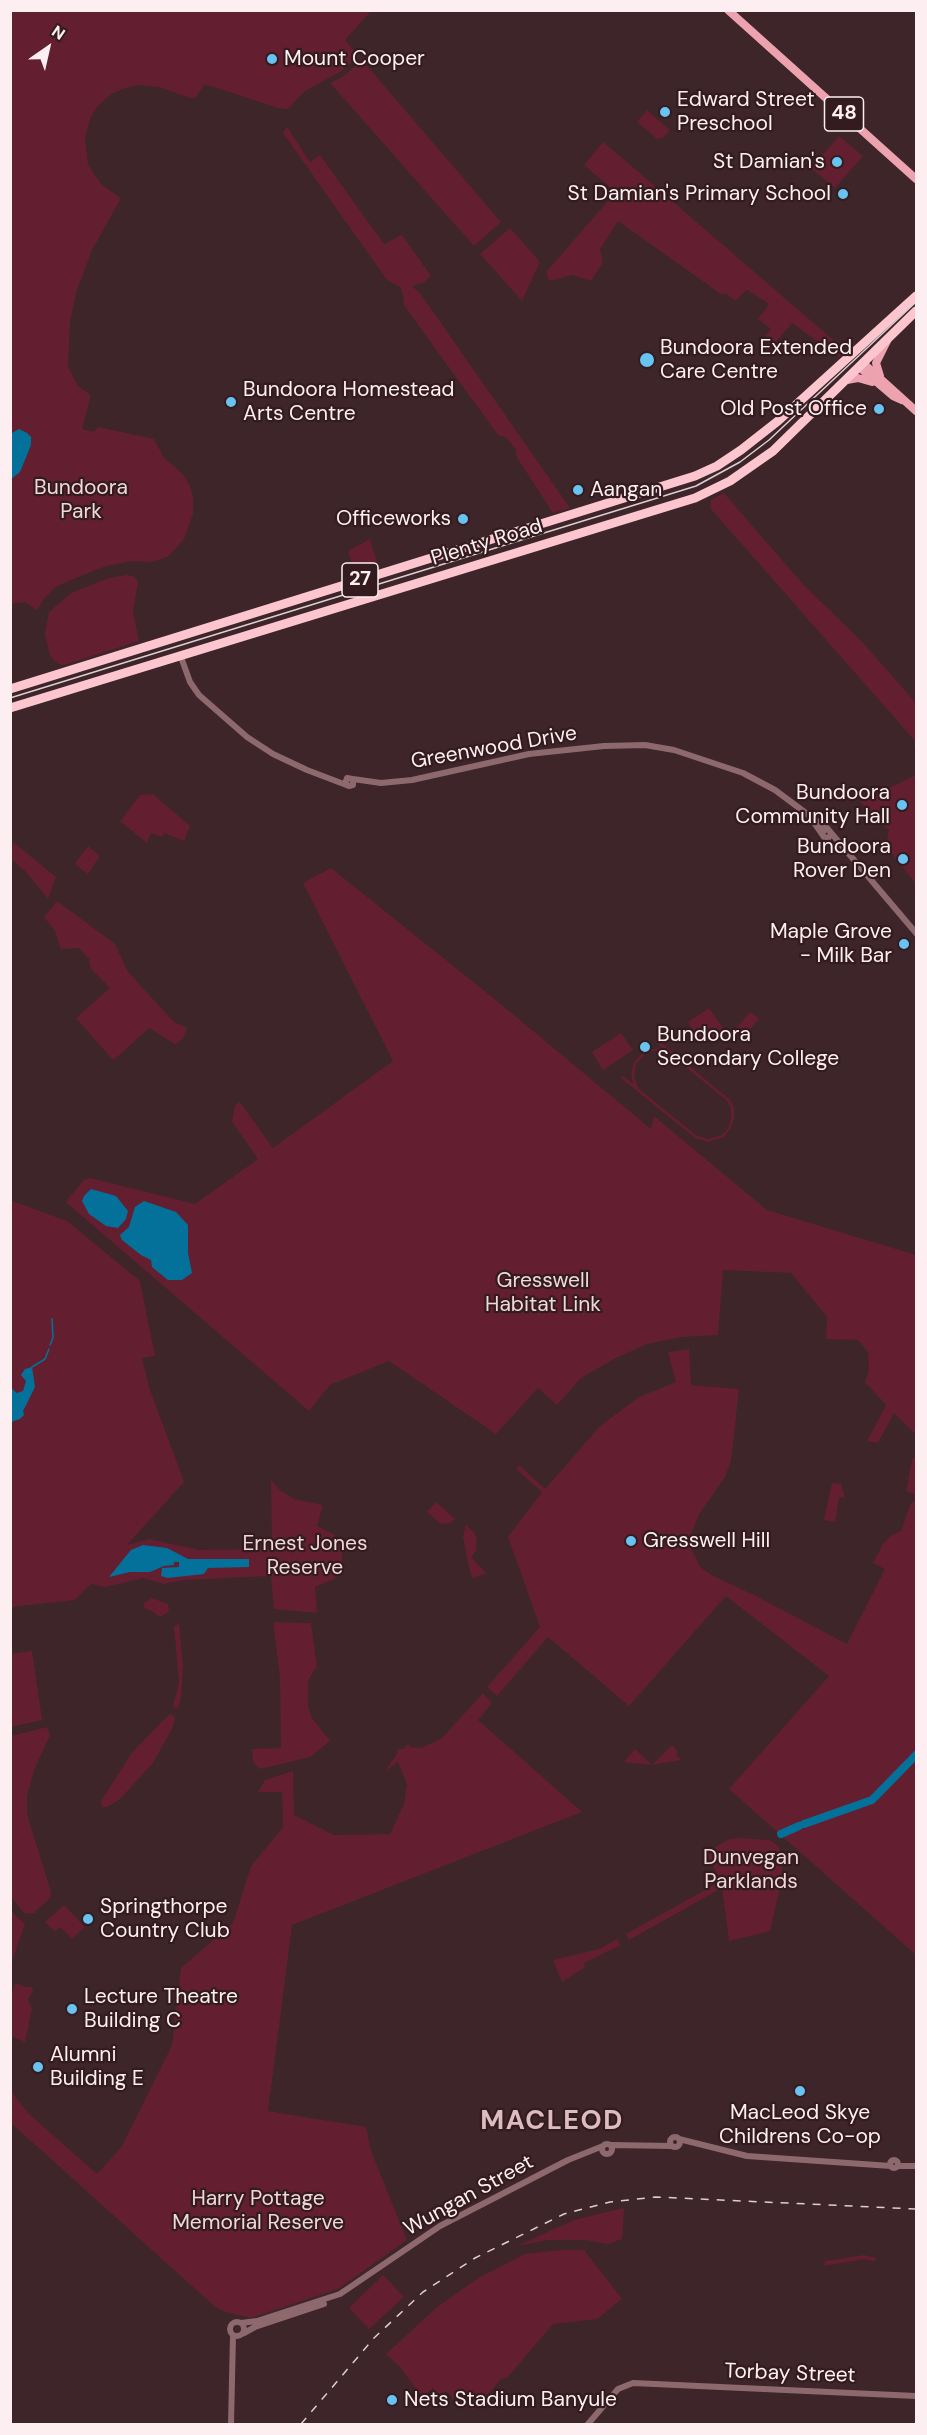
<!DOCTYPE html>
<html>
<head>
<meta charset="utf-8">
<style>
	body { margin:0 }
	#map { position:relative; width:927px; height:2435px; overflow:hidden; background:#3d2529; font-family:"DM Sans",sans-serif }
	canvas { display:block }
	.frame { position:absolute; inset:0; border:12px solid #fdeff1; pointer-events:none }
	.north { position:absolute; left:18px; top:18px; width:60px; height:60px; -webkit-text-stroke:4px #331b1f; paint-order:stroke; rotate:34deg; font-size:16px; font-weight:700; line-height:24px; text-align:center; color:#fdeff1 }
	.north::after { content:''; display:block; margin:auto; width:21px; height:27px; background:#fdeff1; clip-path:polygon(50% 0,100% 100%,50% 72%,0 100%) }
</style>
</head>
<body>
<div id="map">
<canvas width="927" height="2435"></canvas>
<div class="frame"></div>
<div class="north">N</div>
</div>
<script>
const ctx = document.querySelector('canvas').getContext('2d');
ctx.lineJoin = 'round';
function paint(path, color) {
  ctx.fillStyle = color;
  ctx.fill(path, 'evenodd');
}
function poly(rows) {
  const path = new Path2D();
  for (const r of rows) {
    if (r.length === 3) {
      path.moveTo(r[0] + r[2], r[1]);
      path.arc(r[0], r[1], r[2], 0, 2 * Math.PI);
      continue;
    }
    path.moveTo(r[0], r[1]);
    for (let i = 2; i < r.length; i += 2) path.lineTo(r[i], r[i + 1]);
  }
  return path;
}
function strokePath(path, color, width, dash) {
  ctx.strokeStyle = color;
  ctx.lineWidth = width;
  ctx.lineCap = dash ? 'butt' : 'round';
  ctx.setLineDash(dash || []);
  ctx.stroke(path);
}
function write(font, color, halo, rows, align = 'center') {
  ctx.font = font + ' "DM Sans",sans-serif';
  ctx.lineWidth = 4.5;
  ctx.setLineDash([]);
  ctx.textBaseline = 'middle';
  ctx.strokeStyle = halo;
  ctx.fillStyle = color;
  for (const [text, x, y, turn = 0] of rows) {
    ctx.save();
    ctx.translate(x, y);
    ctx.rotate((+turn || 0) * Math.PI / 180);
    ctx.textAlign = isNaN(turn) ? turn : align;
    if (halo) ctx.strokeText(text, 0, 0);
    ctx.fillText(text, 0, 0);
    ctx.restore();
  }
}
paint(poly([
	[10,11,371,11,345,40,359,56,340,72,305,91,288,109,278,108,211,86,204,85,195,98,190,98,159,87,139,85,125,88,111,94,98,106,91,116,85,137,88,165,101,184,119,197,120,200,92,250,76,293,70,322,68,367,78,386,91,395,82,429,94,432,98,427,154,439,164,458,182,473,189,484,193,496,193,514,184,539,169,556,152,562,133,561,106,566,78,577,54,588,43,600,37,610,25,602,10,604],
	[362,60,501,222,474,246,330,83,344,76],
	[647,110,670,130,663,138,657,139,637,122],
	[287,127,310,162,320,155,384,244,402,235,431,276,423,283,412,286,420,293,570,508,553,513,516,456,516,450,506,437,498,435,403,304,404,298,400,287,387,280,283,133],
	[839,136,863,156,835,188,811,168],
	[603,142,635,169,846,351,839,357,792,323,764,356,769,344,763,339,771,329,758,319,769,304,748,290,745,291,736,301,726,294,721,294,618,221,600,249,603,262,591,281,572,275,549,281,546,272,616,192,584,165],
	[510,228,540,262,522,301,480,254],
	[724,493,801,582,864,644,916,703,916,742,710,508,711,500],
	[370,539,378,566,355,574,348,551],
	[126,575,133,576,138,581,133,612,139,641,64,665,58,664,50,656,45,634,49,612,71,593,109,578],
	[916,775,916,884,886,846,889,830,860,802],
	[153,794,190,826,184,841,164,833,162,837,151,833,147,843,120,821,140,795],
	[13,842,56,877,48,899,25,871,11,859],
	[88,846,100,856,88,874,76,865,76,862],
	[331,868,497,1001,651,1129,654,1116,767,1210,916,1255,916,1435,894,1413,878,1443,867,1441,886,1405,865,1382,869,1370,868,1352,858,1340,826,1339,827,1317,791,1273,723,1270,718,1335,682,1337,647,1344,614,1359,581,1378,557,1405,538,1388,496,1434,389,1361,330,1385,309,1411,67,1203,67,1200,84,1180,90,1178,195,1204,258,1159,232,1122,235,1105,240,1102,273,1148,393,1061,303,883],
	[57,901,115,944,128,972,174,1022,187,1028,183,1039,175,1044,149,1028,115,1059,112,1059,76,1018,110,988,91,969,89,959,79,948,61,949,55,931,44,917],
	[709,1008,724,1030,702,1044,688,1022],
	[750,1012,759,1019,745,1035,736,1028],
	[621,1033,633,1050,603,1070,592,1052],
	[657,1039,730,1100,734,1108,734,1119,731,1128,724,1137,708,1142,695,1138,621,1078,623,1076,633,1084,631,1072,635,1061,646,1050,662,1048,656,1042],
	[659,1050,670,1054,726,1100,731,1108,731,1119,728,1129,722,1135,709,1139,697,1136,639,1089,634,1077,636,1064,646,1053],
	[10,1200,67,1221,140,1281,155,1356,142,1358,149,1387,184,1482,127,1545,149,1539,199,1550,272,1549,271,1480,280,1490,294,1499,323,1505,317,1526,335,1535,342,1549,342,1563,334,1579,315,1587,317,1613,274,1609,271,1576,184,1580,164,1584,143,1578,106,1587,91,1584,75,1600,11,1607],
	[689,1349,691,1385,739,1389,731,1461,725,1477,699,1514,688,1542,700,1567,713,1576,756,1596,847,1644,885,1569,873,1563,883,1544,892,1535,901,1531,911,1503,916,1499,916,1955,729,1789,829,1676,726,1596,629,1706,548,1637,497,1696,487,1687,540,1627,508,1537,542,1492,516,1469,519,1465,545,1489,600,1426,639,1397,676,1382,668,1352],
	[916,1455,916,1495,906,1491,912,1460],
	[832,1483,841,1484,845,1498,839,1497,835,1522,824,1520],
	[436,1502,455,1519,451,1523,441,1524,427,1512],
	[466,1525,474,1532,477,1539,476,1551,471,1557,486,1573,474,1578,472,1577,468,1563,463,1536],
	[152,1598,168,1604,169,1612,159,1617,155,1613,144,1608,144,1603],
	[273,1622,311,1623,317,1667,308,1680,308,1706,312,1718,330,1741,310,1757,260,1769,253,1762,252,1749,281,1748,280,1678],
	[179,1624,183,1665,181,1698,178,1708,173,1707,179,1682,174,1626],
	[32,1651,42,1720,11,1727,11,1654],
	[483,1693,492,1703,478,1720,582,1812,292,1925,268,2111,366,2127,371,2151,407,2240,338,2289,251,2318,225,2312,214,2306,11,2123,11,2091,28,2113,97,2174,122,2146,172,2045,181,1968,233,1923,251,1866,283,1827,282,1792,258,1792,265,1780,293,1771,294,1815,334,1835,390,1834,404,1804,407,1784,398,1762,385,1771,398,1752,397,1749,404,1749,408,1744,410,1747,421,1748,441,1739],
	[171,1714,175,1718,173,1727,153,1763,120,1799,107,1807,102,1807,101,1801,131,1754,167,1716],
	[47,1727,50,1735,34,1770,27,1796,27,1814,51,1892,50,1898,34,1913,25,1914,11,1897,11,1736],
	[672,1745,678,1752,676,1754,681,1760,652,1765,624,1762,635,1749,652,1765],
	[740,1838,769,1840,776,1844,782,1852,782,1878,770,1931,729,1941,722,1888,629,1940,626,1934,721,1881,706,1853,729,1839],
	[64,1905,85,1927,72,1939,60,1927,55,1932,45,1922],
	[11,1911,25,1924,13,1958,11,1957],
	[617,1939,621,1945,584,1963,585,1967,562,1982,553,1960,599,1949],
	[16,1983,25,1987,32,1987,33,1991,28,2000,32,2009,25,2042,11,2036,11,1995],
	[624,2208,622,2239,608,2244,586,2240,548,2240,517,2246,574,2220],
	[561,2250,584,2250,622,2299,597,2319,553,2324,507,2378,502,2378,474,2410,456,2396,451,2402,452,2397,447,2391,440,2396,433,2388,422,2397,401,2368,386,2354,436,2308,480,2277,525,2254],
	[864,2255,876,2258,875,2262,864,2259,824,2266,825,2261],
	[383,2275,404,2297,369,2329,349,2308]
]), '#631f30');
paint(poly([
	[10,424,12,433,19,429,27,433,31,437,31,445,20,472,11,479],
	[91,1189,116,1196,128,1211,126,1219,118,1228,106,1226,89,1214,82,1201,84,1196],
	[144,1201,176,1212,188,1225,188,1253,192,1273,182,1280,168,1280,152,1267,151,1260,141,1255,122,1240,120,1235,129,1227,135,1207],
	[32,1367,35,1387,23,1411,24,1415,20,1419,11,1422,11,1388,17,1393,23,1391,26,1381,21,1375,25,1369],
	[143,1545,167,1548,188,1559,249,1559,249,1567,208,1568,204,1574,168,1578,161,1576,162,1568,179,1567,179,1562,174,1562,174,1565,164,1566,150,1572,130,1572,109,1577,131,1550]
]), '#04719a');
strokePath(poly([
	[50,1345,53,1338,52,1319],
	[32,1367,45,1359,49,1349]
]), '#04719a', 1.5);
strokePath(poly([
	[804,1824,872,1800,916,1755],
	[781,1834,799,1826]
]), '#04719a', 8);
strokePath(poly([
	[181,657,190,682,199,695,247,737,273,754,307,770,349,786,353,785,353,779,347,778,345,784],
	[353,779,381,783,412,780,529,754,604,746,645,745,674,750,743,773,775,790,826,828],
	[815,824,824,837,828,838,832,834,827,828,822,833],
	[832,834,916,933],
	[675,2142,5],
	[679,2139,747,2156,891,2166],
	[607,2149,5],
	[611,2145,672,2146],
	[894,2164,4],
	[898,2166,916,2166],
	[237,2329,7],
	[241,2323,257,2321,340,2294,440,2226,568,2160,603,2146],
	[244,2333,255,2327,324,2304],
	[231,2424,233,2335],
	[588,2424,618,2389,633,2383,916,2396]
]), '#8d696e', 6);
strokePath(poly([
	[728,10,916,179],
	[863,363,916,411],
	[859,367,893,396,902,400],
	[880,376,876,363,887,341],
	[847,380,858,378,872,382]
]), '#eda3af', 8);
strokePath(poly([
	[10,689,695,476,717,466,741,450,778,421,916,296],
	[10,708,695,498,730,481,773,451,916,311]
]), '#fdc6ce', 9);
strokePath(poly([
	[10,698,696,486,740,462,769,440,916,302]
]), '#deced1', 1.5);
strokePath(poly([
	[301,2424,374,2338,423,2292,475,2258,564,2214,610,2202,656,2197,916,2209]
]), '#deced1', 1.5, [8, 8]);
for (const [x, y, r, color] of [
	[272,59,6,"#69c3f1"],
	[665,112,6,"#69c3f1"],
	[837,162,6,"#69c3f1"],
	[843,194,6,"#69c3f1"],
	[647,360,8,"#69c3f1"],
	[231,402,6,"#69c3f1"],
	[879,409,6,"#69c3f1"],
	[578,490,6,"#69c3f1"],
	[463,519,6,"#69c3f1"],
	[902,805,6,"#69c3f1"],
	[903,859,6,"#69c3f1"],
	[904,944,6,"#69c3f1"],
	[645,1047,6,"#69c3f1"],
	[631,1541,6,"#69c3f1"],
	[88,1919,6,"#69c3f1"],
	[72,2009,6,"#69c3f1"],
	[38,2067,6,"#69c3f1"],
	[800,2091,6,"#69c3f1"],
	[392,2400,6,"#69c3f1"]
]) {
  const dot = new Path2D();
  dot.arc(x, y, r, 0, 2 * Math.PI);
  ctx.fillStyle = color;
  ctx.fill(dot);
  strokePath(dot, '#331b1f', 2);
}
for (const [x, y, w] of [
	[844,114,39],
	[360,580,36]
]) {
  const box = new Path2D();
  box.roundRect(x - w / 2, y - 17, w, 34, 4.5);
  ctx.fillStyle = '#331b1f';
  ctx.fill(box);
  strokePath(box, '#fdeff1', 1.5);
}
write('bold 20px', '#fdeff1', null, [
	["48",844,114],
	["27",360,580]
]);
write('21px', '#fdeff1', '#331b1f', [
	["Mount Cooper",284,59],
	["Edward Street",677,100],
	["Preschool",677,124],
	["St Damian's",825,162,"right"],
	["St Damian's Primary School",831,194,"right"],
	["Bundoora Extended",660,348],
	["Care Centre",660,372],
	["Bundoora Homestead",243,390],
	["Arts Centre",243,414],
	["Old Post Office",867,409,"right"],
	["Aangan",590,490],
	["Officeworks",451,519,"right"],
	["Bundoora",890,793,"right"],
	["Community Hall",890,817,"right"],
	["Bundoora",891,847,"right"],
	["Rover Den",891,871,"right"],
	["Maple Grove",892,932,"right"],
	["- Milk Bar",892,956,"right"],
	["Bundoora",657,1035],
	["Secondary College",657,1059],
	["Gresswell Hill",643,1541],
	["Springthorpe",100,1907],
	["Country Club",100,1931],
	["Lecture Theatre",84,1997],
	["Building C",84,2021],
	["Alumni",50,2055],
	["Building E",50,2079],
	["MacLeod Skye",800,2113,"center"],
	["Childrens Co-op",800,2137,"center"],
	["Nets Stadium Banyule",404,2400]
], 'left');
write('21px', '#efd7da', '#331b1f', [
	["Bundoora",81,488],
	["Park",81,512],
	["Gresswell",543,1281],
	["Habitat Link",543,1305],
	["Ernest Jones",305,1544],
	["Reserve",305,1568],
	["Dunvegan",751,1858],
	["Parklands",751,1882],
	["Harry Pottage",258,2199],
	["Memorial Reserve",258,2223]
]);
write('21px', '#fdeff1', '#331b1f', [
	["Plenty Road",487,543,-17],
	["Greenwood Drive",494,748,-10],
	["Wungan Street",469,2196,-29],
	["Torbay Street",790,2374,2]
]);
ctx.letterSpacing = '1.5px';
write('bold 27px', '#dcbcc0', '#331b1f', [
	["MACLEOD",552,2122]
]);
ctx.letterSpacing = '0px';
</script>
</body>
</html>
